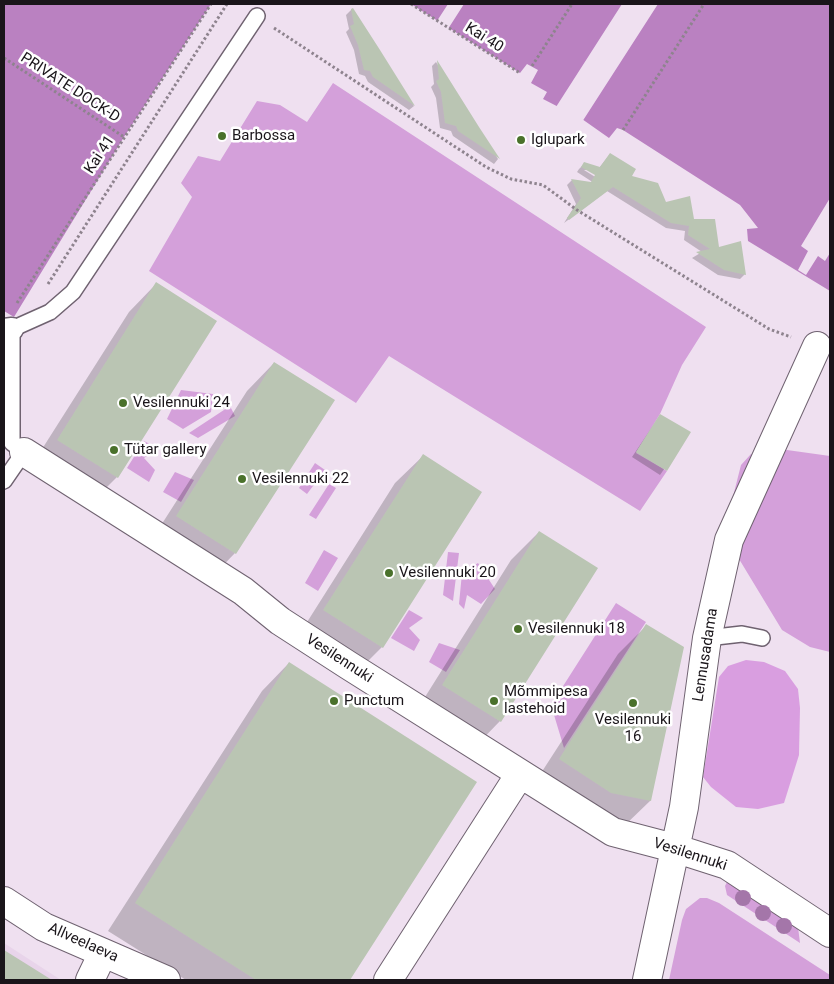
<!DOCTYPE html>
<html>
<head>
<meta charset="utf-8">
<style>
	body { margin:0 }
	#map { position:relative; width:834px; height:984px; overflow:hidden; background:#efe0f0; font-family:Roboto,sans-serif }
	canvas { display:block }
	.frame { position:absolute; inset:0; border:5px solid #1a151a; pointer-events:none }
</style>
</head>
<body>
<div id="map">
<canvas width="834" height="984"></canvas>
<div class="frame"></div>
</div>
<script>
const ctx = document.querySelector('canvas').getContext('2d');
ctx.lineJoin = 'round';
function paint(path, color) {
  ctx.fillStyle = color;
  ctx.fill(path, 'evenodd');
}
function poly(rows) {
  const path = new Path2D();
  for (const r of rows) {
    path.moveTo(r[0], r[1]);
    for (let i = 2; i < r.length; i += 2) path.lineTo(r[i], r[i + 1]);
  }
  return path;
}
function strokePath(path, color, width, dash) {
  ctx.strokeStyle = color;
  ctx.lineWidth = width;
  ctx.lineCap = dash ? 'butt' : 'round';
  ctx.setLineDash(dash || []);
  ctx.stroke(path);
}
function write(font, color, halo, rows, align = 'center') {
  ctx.font = font + ' Roboto,sans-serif';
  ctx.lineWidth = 5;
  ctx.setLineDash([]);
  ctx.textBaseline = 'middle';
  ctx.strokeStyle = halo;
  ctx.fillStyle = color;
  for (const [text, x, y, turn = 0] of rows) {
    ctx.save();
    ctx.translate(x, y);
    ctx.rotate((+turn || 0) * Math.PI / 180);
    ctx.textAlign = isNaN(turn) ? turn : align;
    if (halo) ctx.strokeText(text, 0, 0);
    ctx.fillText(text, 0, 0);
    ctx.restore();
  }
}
paint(poly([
	[4,943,61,980,4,980]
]), '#e8d4ea');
paint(poly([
	[333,83,706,327,682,365,660,414,636,453,667,471,640,511,389,356,356,403,149,271,192,197,181,183,198,156,220,161,257,101,280,105,307,122],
	[181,390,213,394,211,412,183,429,167,419],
	[230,406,235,416,198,438,189,433],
	[144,441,158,448,144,458,155,470,149,482,127,468],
	[787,450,830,456,830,652,810,647,782,630,736,554,726,524,741,465,751,454],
	[315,463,325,470,307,494,299,488],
	[175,472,194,480,181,502,163,492],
	[329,484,336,488,316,519,309,515],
	[324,550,338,558,318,591,305,583],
	[448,552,459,553,453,601,443,595],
	[478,563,495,589,481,604,467,595,464,609,459,604,462,573],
	[616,603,646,622,564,748,551,705],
	[409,610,423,618,409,628,420,640,414,651,391,638],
	[439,643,460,650,446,672,429,662],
	[727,882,798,927,800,943,727,895,725,886],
	[700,898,707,898,719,903,830,975,830,980,669,980,682,920,686,909]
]), '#d4a0da');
paint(poly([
	[746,660,764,662,785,671,798,689,800,708,799,755,784,803,758,809,736,807,711,787,703,777,719,677,728,666]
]), '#d99ee0');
paint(poly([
	[4,4,211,4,124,137,14,317,4,311],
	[411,4,830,4,830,291,748,241,747,229,758,228,740,205,623,130,617,128,609,138,582,119,543,99,547,92,531,83,538,70,527,64,520,73]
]), '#ba81c1');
paint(poly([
	[448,4,464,4,448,29,437,21],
	[622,4,658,4,582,122,556,107],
	[830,198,830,253,825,261,818,256,806,275,798,270,808,251,801,246]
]), '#efe0f0');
paint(poly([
	[352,9,414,106,409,110,368,82,365,76,359,74,354,50,346,32,349,29,346,15],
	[436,62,498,159,494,164,453,136,451,131,440,128,436,98,431,87,434,84,432,66],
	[610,154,630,176,665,204,693,221,745,274,740,279,718,275,692,258,702,252,684,240,685,231,666,228,607,191,564,223,576,204,567,185,572,180,594,183,577,172,579,169,584,164,599,168],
	[584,170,588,170,601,178,600,180],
	[156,284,215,321,117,477,89,505,30,468,129,312],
	[274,363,235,553,208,581,149,544,247,391],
	[660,415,689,433,660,475,632,457],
	[423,456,382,647,354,675,297,638,395,483],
	[539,532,500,721,473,749,415,713,511,560],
	[646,626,650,801,622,828,532,787,618,654],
	[289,663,475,783,349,980,186,980,108,931,262,691],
	[4,951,50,980,4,980]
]), '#0003');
paint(poly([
	[353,8,380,50,415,106,373,77,370,71,364,70,358,45,350,26,354,24,351,9],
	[437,60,479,127,500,159,458,131,456,126,445,123,441,92,436,81,439,79],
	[610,153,636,169,632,176,658,183,666,202,690,196,694,219,715,219,719,247,741,241,746,275,724,270,696,252,710,249,688,235,689,226,671,223,613,187,569,220,567,218,581,198,571,179,591,182,595,175,581,167,584,162,600,167],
	[156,282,217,321,118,478,57,440],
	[274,362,335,400,236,554,176,516],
	[660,414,691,432,667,471,636,452],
	[423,454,482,492,383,648,323,610],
	[539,531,598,568,501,722,442,685],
	[646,624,684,647,651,801,611,793,559,759],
	[289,662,477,782,350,980,256,980,135,903],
	[4,950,52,980,4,980]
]), '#bac5b3');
const service = poly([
	[4,481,24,452,12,443,12,329,50,312,73,292,257,16],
	[707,638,742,634,762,638]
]);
const pedestrian = poly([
	[4,330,12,329]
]);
const minor = poly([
	[24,452,243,591,280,621,348,665,613,832,674,848,727,865,830,933],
	[4,901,44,927,166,980],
	[90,980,103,953],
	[388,980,520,774],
	[647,980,684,807,707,638,729,540,817,346]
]);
strokePath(service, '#6f6270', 18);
strokePath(pedestrian, '#6f6270', 25);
strokePath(minor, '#6f6270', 30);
strokePath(poly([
	[411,4,520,73],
	[274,28,486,167,511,179,543,185,577,210,769,329,791,337],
	[4,58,124,137],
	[532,66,572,4],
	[623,130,704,4],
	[48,284,227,4],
	[17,303,211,4]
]), '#8e838e', 3, [2.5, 2.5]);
strokePath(service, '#fff', 15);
strokePath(pedestrian, '#fff', 22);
strokePath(minor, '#fff', 28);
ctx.fillStyle = '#a476a9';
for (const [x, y] of [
	[743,898],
	[763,913],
	[784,926]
]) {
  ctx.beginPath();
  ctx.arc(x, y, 8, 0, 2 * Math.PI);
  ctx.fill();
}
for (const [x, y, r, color] of [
	[222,136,5,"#4a712b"],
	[521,140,5,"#4a712b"],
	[123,403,5,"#4a712b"],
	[114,450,5,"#4a712b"],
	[242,479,5,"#4a712b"],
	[389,573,5,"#4a712b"],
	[518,629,5,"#4a712b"],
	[334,701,5,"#4a712b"],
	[494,701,5,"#4a712b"],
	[633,703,5,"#4a712b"]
]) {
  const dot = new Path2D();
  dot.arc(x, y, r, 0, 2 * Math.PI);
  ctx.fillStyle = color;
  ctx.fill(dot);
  strokePath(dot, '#fff', 2);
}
write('15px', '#1a151a', '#fff', [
	["Kai 40",484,38,32],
	["PRIVATE DOCK-D",70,88,33],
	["Kai 41",100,155,-57],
	["Lennusadama",706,655,-81],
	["Vesilennuki",339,659,33],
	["Vesilennuki",690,855,18],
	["Allveelaeva",83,943,24]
]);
write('15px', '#1a151a', '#fff', [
	["Barbossa",232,136],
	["Iglupark",531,140],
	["Vesilennuki 24",133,403],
	["Tütar gallery",124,450],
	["Vesilennuki 22",252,479],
	["Vesilennuki 20",399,573],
	["Vesilennuki 18",528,629],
	["Mõmmipesa",504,692],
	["lastehoid",504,709],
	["Punctum",344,701],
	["Vesilennuki",633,720,"center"],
	["16",633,737,"center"]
], 'left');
</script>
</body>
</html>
